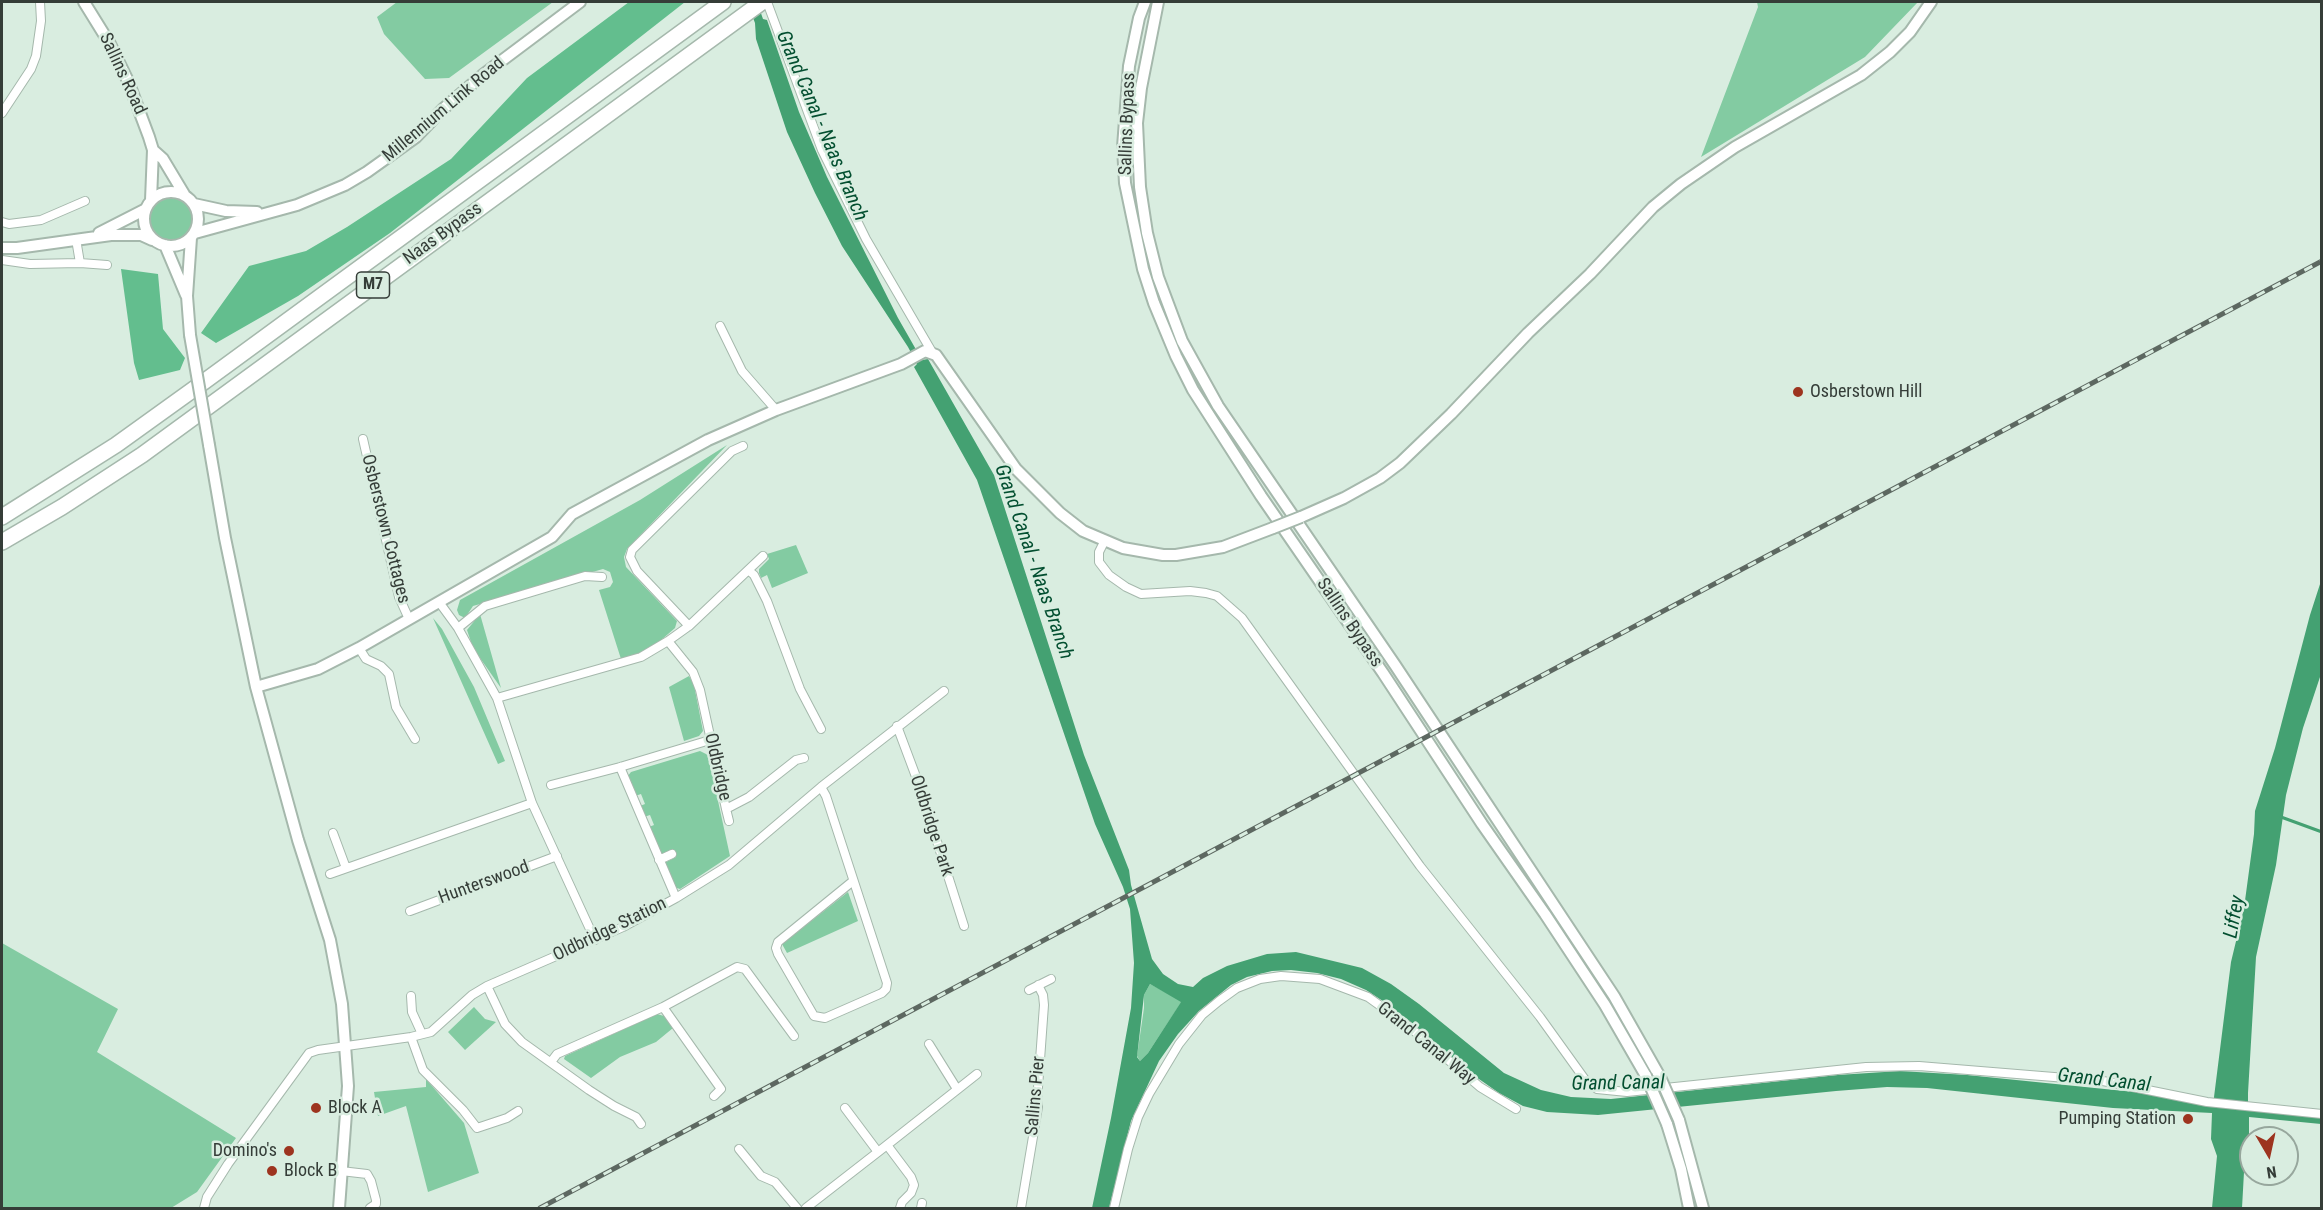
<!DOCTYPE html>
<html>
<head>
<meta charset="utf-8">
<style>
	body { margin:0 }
	#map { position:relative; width:2323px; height:1210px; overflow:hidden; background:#d9ede0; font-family:"Roboto Condensed",sans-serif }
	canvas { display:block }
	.frame { position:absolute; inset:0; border:3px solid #353d38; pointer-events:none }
	.north { position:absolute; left:2239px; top:1126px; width:60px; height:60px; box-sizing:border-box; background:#d9ede0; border:2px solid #97a79d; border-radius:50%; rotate:171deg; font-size:16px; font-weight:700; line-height:24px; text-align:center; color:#353d38 }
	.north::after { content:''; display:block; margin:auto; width:21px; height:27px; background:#9d341f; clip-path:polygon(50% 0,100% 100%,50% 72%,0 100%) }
</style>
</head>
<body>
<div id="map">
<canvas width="2323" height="1210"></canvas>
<div class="frame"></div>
<div class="north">N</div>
</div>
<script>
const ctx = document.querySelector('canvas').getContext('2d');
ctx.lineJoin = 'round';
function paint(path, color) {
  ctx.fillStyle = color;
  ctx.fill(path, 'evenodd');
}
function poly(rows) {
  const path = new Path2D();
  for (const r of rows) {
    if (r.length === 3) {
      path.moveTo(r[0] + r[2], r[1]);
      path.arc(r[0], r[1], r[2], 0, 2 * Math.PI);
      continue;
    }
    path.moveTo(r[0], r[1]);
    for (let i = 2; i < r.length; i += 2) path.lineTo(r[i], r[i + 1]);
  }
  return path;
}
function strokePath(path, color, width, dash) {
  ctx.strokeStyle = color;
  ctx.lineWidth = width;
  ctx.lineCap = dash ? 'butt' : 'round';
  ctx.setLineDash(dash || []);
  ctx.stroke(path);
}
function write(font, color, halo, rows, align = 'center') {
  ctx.font = font + ' "Roboto Condensed",sans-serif';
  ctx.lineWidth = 5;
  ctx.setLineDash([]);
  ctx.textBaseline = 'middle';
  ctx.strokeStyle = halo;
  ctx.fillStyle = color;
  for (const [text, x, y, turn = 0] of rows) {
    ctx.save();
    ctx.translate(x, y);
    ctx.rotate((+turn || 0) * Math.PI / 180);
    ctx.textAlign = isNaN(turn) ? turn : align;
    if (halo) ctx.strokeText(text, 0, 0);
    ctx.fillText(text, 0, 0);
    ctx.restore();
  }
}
paint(poly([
	[397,2,553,2,449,78,425,79,384,34,377,17],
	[1757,2,1918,2,1865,57,1701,157,1758,7],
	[171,219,22],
	[727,445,653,522,627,549,624,557,626,567,677,621,675,628,660,641,634,656,621,659,599,590,610,587,613,582,610,572,603,569,473,606,465,618,459,615,457,610,460,600,640,500],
	[796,545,808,573,772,588,767,575,761,578,759,573,759,569,769,559,767,554],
	[480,614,501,688,473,648,467,630],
	[433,618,442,629,474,687,505,761,498,764],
	[689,676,694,685,703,731,699,736,684,741,669,687],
	[700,751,708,755,730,856,680,889,674,887,664,863,676,857,673,851,661,856,649,827,654,825,650,815,644,817,640,806,645,804,641,794,635,796,627,777,631,772],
	[848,892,858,921,787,953,782,944],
	[2,943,118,1009,97,1052,236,1138,197,1192,171,1208,2,1208],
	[1150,984,1182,1001,1148,1053,1140,1061,1137,1056,1144,1008,1144,995],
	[474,1007,485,1019,496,1022,465,1050,448,1032],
	[657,1014,664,1016,673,1028,656,1042,620,1057,591,1078,564,1059,565,1056],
	[426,1079,464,1123,479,1173,428,1192,406,1106,378,1116,374,1092,426,1087]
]), '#83cba2');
paint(poly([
	[629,2,685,2,390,233,298,296,216,343,201,333,249,266,306,251,347,227,451,159,527,78],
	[121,269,158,274,163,329,185,358,180,370,139,380,134,363]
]), '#63be8e');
paint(poly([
	[747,2,757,2,763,19,767,20,799,112,827,177,898,318,922,360,928,359,994,475,1084,755,1129,870,1131,885,1152,959,1163,974,1178,984,1193,987,1203,978,1227,966,1267,954,1296,952,1362,968,1391,984,1419,1004,1504,1073,1541,1090,1571,1097,1611,1099,1838,1075,1900,1071,1967,1075,2144,1093,2213,1105,2231,962,2244,908,2254,834,2255,811,2275,748,2310,615,2321,581,2321,674,2303,728,2286,795,2276,865,2256,957,2248,1093,2248,1109,2321,1117,2321,1124,2249,1117,2249,1137,2244,1172,2242,1208,2212,1208,2217,1156,2211,1139,2212,1113,2113,1108,1927,1088,1887,1087,1836,1091,1598,1115,1547,1112,1523,1106,1499,1093,1469,1072,1389,1005,1366,990,1341,979,1317,973,1291,970,1272,971,1247,977,1231,985,1199,1011,1178,1034,1159,1061,1131,1121,1109,1208,1092,1208,1111,1118,1131,1008,1134,963,1130,909,1123,887,1095,824,977,480,914,367,917,364,908,347,842,246,815,193,787,132,756,39,755,23],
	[1150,984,1181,1002,1148,1053,1140,1061,1137,1057,1144,995]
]), '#44a172');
strokePath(poly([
	[2281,817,2322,832]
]), '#44a172', 3);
const street = poly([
	[767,2,822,150,866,239,932,352],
	[2,113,31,69,36,56,41,21,40,2],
	[2,222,9,224,41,220,85,201],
	[76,239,80,263],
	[2,260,30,264,80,263,107,265],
	[720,326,742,371,776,410],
	[363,439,399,597,409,619],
	[1104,542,1099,552,1099,562,1109,575,1126,587,1141,594,1190,591,1206,593,1217,596,1242,618,1420,866,1540,1017,1586,1081,1597,1089,1627,1092,1866,1067,1919,1066,2103,1081,2207,1102,2322,1114],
	[748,570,754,575,767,601,800,689,821,729],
	[439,602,458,628,497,698,532,803,595,940],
	[689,626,637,571,630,557,632,550,732,451,743,446],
	[458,628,485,606,585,576,602,577],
	[668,641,693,672,700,690,726,809,749,797,796,760,804,758],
	[359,648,366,659,381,666,389,674,396,707,415,739],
	[497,698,641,657,668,641,689,626,763,556],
	[897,726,918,782,964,926],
	[620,767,676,898],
	[551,785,620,767,710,740],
	[821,787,826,796,887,983,886,989,882,993,825,1018,814,1016,778,954,776,948,778,942,853,881],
	[726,809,729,821],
	[333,833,346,868],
	[659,860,672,854],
	[330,874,532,803],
	[410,911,557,856],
	[487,986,505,1024,522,1042,589,1090,614,1106,636,1117,641,1124],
	[1029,990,1051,979],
	[411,996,412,1012,422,1034],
	[663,1007,721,1089,714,1096],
	[411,1037,423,1070,463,1110,477,1128,507,1118,518,1111],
	[929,1044,957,1089],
	[551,1062,557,1054,663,1007,737,967,745,969,794,1036],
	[845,1108,878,1152],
	[887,1145,977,1074],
	[739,1149,761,1176,775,1182,797,1208],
	[341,1171,367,1174,371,1181,376,1200,376,1204,370,1208],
	[204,1208,207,1197,228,1164,309,1053,318,1050,411,1037,431,1032,472,995,487,986,623,927,676,898,729,865,821,787,944,691],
	[806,1208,887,1145,911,1177,914,1185,911,1193,902,1202,900,1208],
	[921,1208,922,1203],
	[1021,1208,1038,1107,1037,1101,1044,1005,1043,995,1038,985],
	[1114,1208,1128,1149,1138,1117,1149,1094,1179,1044,1202,1015,1219,1001,1237,988,1260,979,1281,976,1320,979,1368,997,1407,1025,1480,1087,1516,1109]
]);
const secondary = poly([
	[84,2,110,44,128,81,149,137,153,150,151,200],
	[1145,2,1139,18,1129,66,1123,147,1125,183,1143,269,1154,303,1176,356,1193,390,1261,496,1383,673,1482,824,1545,914,1605,1005,1646,1076],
	[1158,2,1141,88,1137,123,1140,187,1147,233,1158,277,1182,341,1218,406,1395,665,1614,996,1660,1077],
	[153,150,163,159,184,194],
	[171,219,27],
	[194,204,226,211,257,212],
	[99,233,146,209],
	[195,233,297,205,345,185,367,172,416,137,443,109,484,74,580,2],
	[165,245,186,295],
	[2,248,17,248,111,235,141,235,152,240],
	[190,335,187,296,191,238],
	[209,445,225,538,256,687,298,840,330,940,342,1004,348,1086,339,1208],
	[1301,517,1344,498,1380,478,1400,463,1451,414,1528,333,1590,274,1653,207,1681,184,1735,147,1861,75,1890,52,1910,32,1931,2],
	[256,687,318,669,359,648,552,537,572,514,708,440,776,410,901,364,925,351,936,355,1016,469,1060,513,1083,531,1123,548,1163,555,1176,555,1223,547,1273,528],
	[1679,1120,1703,1208],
	[1667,1124,1681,1169,1689,1208]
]);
const highway = poly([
	[2,517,116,445,205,381,723,2],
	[2,542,62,507,142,455,762,2]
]);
strokePath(street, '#a5b8ac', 10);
strokePath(secondary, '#a5b8ac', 14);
strokePath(highway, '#a5b8ac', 18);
strokePath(street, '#fff', 8);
strokePath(secondary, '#fff', 10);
strokePath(highway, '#fff', 15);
const rail = poly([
	[540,1208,2322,261]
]);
strokePath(rail, '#5d6861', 5);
strokePath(rail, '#d9ede0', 3, [9]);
const secondaryBridge = poly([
	[190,335,209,445],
	[1273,528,1301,517],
	[1646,1076,1667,1124],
	[1660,1077,1679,1120]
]);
strokePath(secondaryBridge, '#a5b8ac', 14, []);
strokePath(secondaryBridge, '#fff', 10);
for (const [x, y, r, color] of [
	[1798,392,6,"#9d341f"],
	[316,1108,6,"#9d341f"],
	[2188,1119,6,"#9d341f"],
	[289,1151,6,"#9d341f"],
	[272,1171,6,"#9d341f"]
]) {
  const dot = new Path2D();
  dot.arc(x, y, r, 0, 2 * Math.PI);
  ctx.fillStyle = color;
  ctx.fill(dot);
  strokePath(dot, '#d9ede0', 2);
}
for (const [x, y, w] of [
	[373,285,33]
]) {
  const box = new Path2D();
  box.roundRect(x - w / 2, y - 13, w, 26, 4.5);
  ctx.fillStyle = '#d9ede0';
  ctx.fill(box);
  strokePath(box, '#353d38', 1.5);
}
write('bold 16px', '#353d38', null, [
	["M7",373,285]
]);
write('18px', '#353d38', '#d9ede0', [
	["Sallins Road",122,74,65],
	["Millennium Link Road",444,110,-40],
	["Sallins Bypass",1128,124,-88],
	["Naas Bypass",443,234,-36],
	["Osberstown Cottages",385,529,76],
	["Sallins Bypass",1349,623,56],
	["Oldbridge",717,767,77],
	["Oldbridge Park",931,826,72],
	["Hunterswood",484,883,-20],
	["Oldbridge Station",610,930,-26],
	["Grand Canal Way",1426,1044,39],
	["Sallins Pier",1036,1096,-85]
]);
write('18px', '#353d38', '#d9ede0', [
	["Osberstown Hill",1810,392],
	["Block A",328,1108],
	["Pumping Station",2176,1119,"right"],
	["Domino's",277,1151,"right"],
	["Block B",284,1171]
], 'left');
write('italic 20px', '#034f30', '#d9ede0', [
	["Grand Canal - Naas Branch",821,126,67],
	["Grand Canal - Naas Branch",1033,562,71],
	["Liffey",2235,917,-80],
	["Grand Canal",2104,1081,6],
	["Grand Canal",1618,1084,-1]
]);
</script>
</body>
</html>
